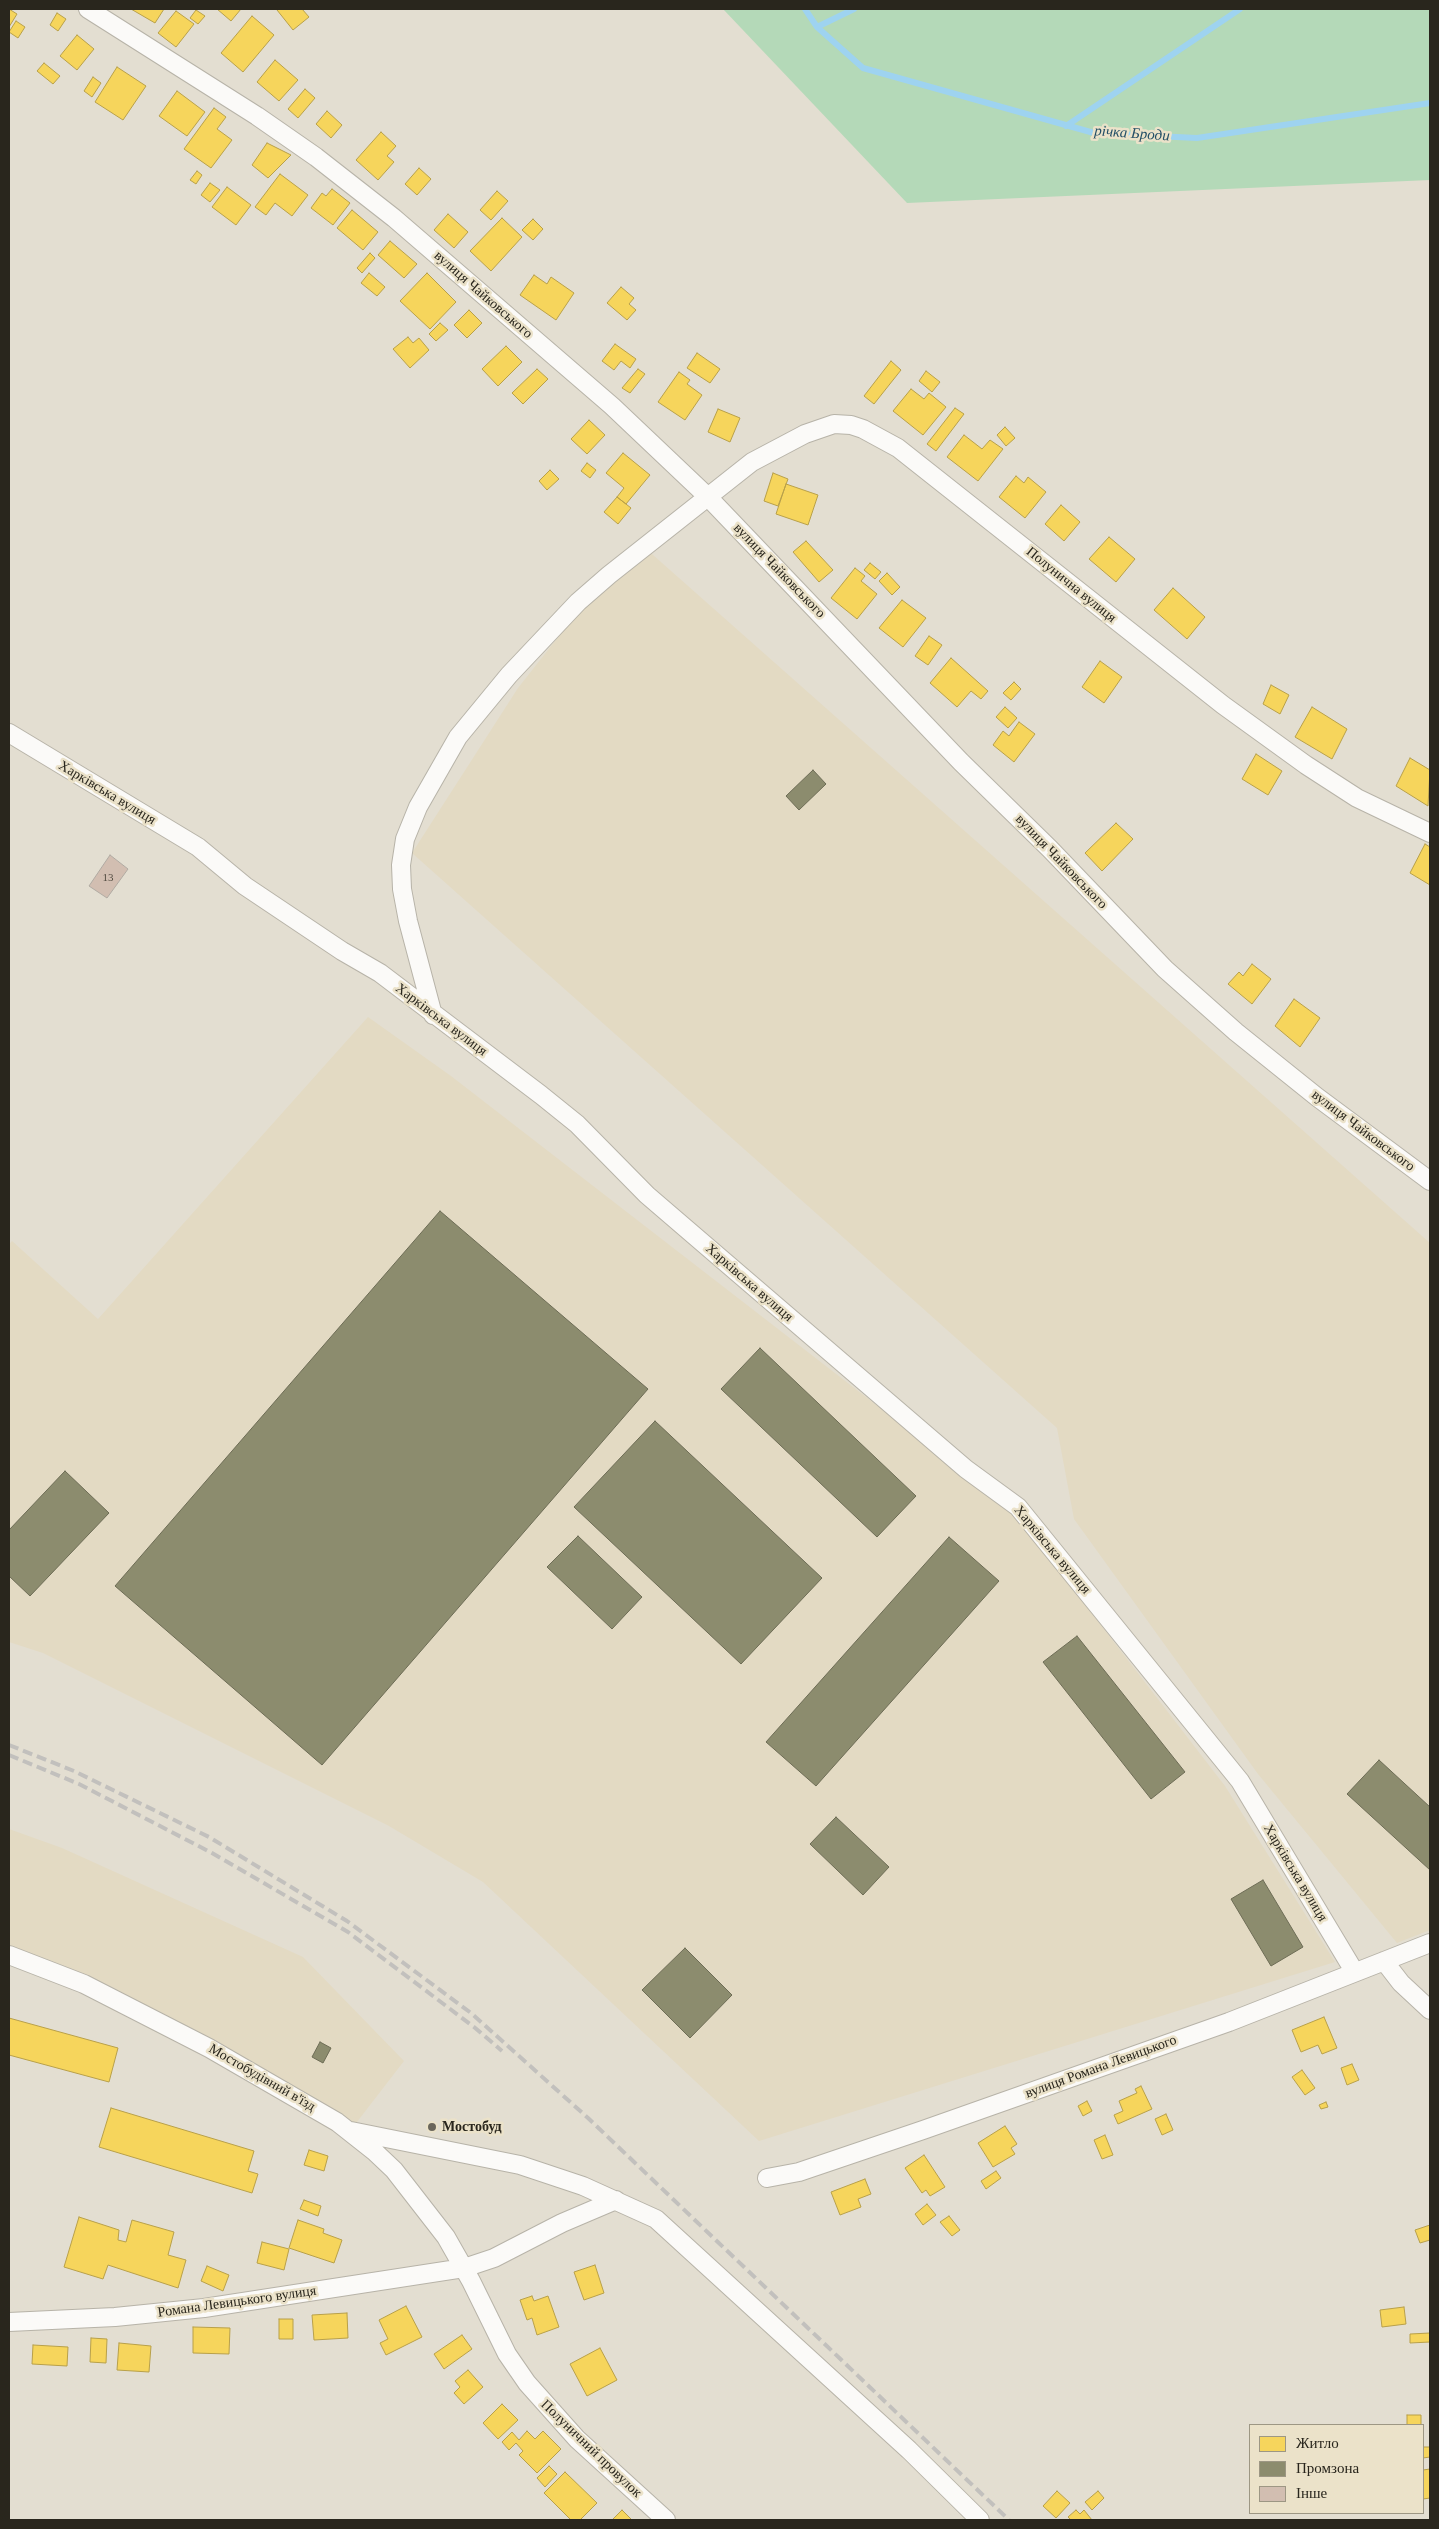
<!DOCTYPE html>
<html>
<head>
<meta charset="utf-8">
<style>
	body { margin:0 }
	#map { position:relative; width:1439px; height:2529px; overflow:hidden; background:#e3ded1; font-family:Georgia,serif }
	canvas { display:block }
	.frame { position:absolute; inset:0; border:10px solid #29261d; pointer-events:none }
	.legend { position:absolute; left:1249px; top:2424px; width:175px; height:90px; box-sizing:border-box; background:#ebe2c9; border:1px solid #9d9784; margin:0; padding:6px 9px; list-style:none; font-size:15px; color:#29261d }
	.legend li { display:flex; align-items:center; gap:10px; height:25px }
	.legend b { width:25px; border:1px solid #9d9784 }
</style>
</head>
<body>
<div id="map">
<canvas width="1439" height="2529"></canvas>
<div class="frame"></div>
<ul class="legend">
<li><b style="height:14px;background:#f6d55c"></b>Житло</li>
<li><b style="height:14px;background:#8c8c6e"></b>Промзона</li>
<li><b style="height:14px;background:#d2beb1"></b>Інше</li>
</ul>
</div>
<script>
const ctx = document.querySelector('canvas').getContext('2d');
ctx.lineJoin = 'round';
function paint(path, color) {
  ctx.fillStyle = color;
  ctx.fill(path, 'evenodd');
}
function poly(rows) {
  const path = new Path2D();
  for (const r of rows) {
    path.moveTo(r[0], r[1]);
    for (let i = 2; i < r.length; i += 2) path.lineTo(r[i], r[i + 1]);
  }
  return path;
}
function strokePath(path, color, width, dash) {
  ctx.strokeStyle = color;
  ctx.lineWidth = width;
  ctx.lineCap = dash ? 'butt' : 'round';
  ctx.setLineDash(dash || []);
  ctx.stroke(path);
}
function write(font, color, halo, rows, align = 'center') {
  ctx.font = font + ' Georgia,serif';
  ctx.lineWidth = 5;
  ctx.setLineDash([]);
  ctx.textBaseline = 'middle';
  ctx.strokeStyle = halo;
  ctx.fillStyle = color;
  for (const [text, x, y, turn = 0] of rows) {
    ctx.save();
    ctx.translate(x, y);
    ctx.rotate((+turn || 0) * Math.PI / 180);
    ctx.textAlign = isNaN(turn) ? turn : align;
    if (halo) ctx.strokeText(text, 0, 0);
    ctx.fillText(text, 0, 0);
    ctx.restore();
  }
}
paint(poly([
	[644,547,1430,1243,1430,1930,1397,1943,1258,1774,1074,1519,1057,1428,412,853,518,688,578,612],
	[368,1017,451,1076,1012,1510,1225,1786,1335,1962,759,2141,483,1882,389,1826,43,1653,9,1642,9,1244,12,1241,98,1319],
	[9,1829,62,1848,303,1957,404,2061,350,2131,290,2093,9,1955]
]), '#e3dac3');
paint(poly([
	[723,9,1430,9,1430,180,907,203]
]), '#b4d9b8');
const homes = poly([
	[9,9,17,14,9,27,9,9],
	[131,9,164,9,155,23,131,9],
	[217,9,241,9,231,21,217,9],
	[278,9,302,9,309,17,293,30,277,10,278,9],
	[196,10,205,16,198,24,190,18,196,10],
	[176,11,194,24,176,47,158,33,176,11],
	[57,13,66,19,58,31,50,25,57,13],
	[252,16,274,35,243,72,221,53,252,16],
	[16,21,25,27,18,38,9,32,16,21],
	[77,35,94,49,77,70,60,56,77,35],
	[275,60,298,80,279,101,257,82,275,60],
	[44,63,60,76,53,84,37,71,44,63],
	[117,67,146,86,123,120,95,102,117,67],
	[93,77,101,83,92,97,84,91,93,77],
	[305,89,315,98,298,118,288,109,305,89],
	[177,91,205,112,187,136,159,116,177,91],
	[214,108,226,117,217,129,232,140,211,168,184,149,214,108],
	[327,111,342,125,331,138,316,124,327,111],
	[381,132,396,146,387,156,394,162,378,180,356,160,381,132],
	[267,143,291,155,268,178,252,165,267,143],
	[419,168,431,179,417,195,405,184,419,168],
	[197,171,202,175,196,184,190,180,197,171],
	[280,174,308,195,292,216,275,203,266,215,255,207,280,174],
	[210,183,220,190,210,202,201,195,210,183],
	[227,187,251,205,236,225,212,207,227,187],
	[332,189,350,203,333,225,311,208,322,193,326,196,332,189],
	[497,191,508,201,491,220,480,210,497,191],
	[352,210,378,232,363,250,337,228,352,210],
	[448,214,468,232,454,248,434,230,448,214],
	[502,218,522,237,491,271,470,251,502,218],
	[533,219,543,229,533,240,522,230,533,219],
	[390,241,417,264,404,278,378,255,390,241],
	[370,253,375,258,362,273,357,268,370,253],
	[369,273,385,287,377,296,361,283,369,273],
	[427,273,456,302,430,329,400,301,427,273],
	[534,275,547,284,551,277,574,293,556,320,520,295,534,275],
	[621,287,634,298,629,304,636,310,627,320,607,303,621,287],
	[469,310,482,323,467,338,454,325,469,310],
	[440,323,448,330,436,341,429,334,440,323],
	[408,337,413,343,419,338,429,350,410,368,393,349,408,337],
	[615,344,636,359,630,368,621,361,614,370,602,361,615,344],
	[506,346,522,362,498,386,482,369,506,346],
	[697,353,720,369,710,383,687,368,697,353],
	[891,361,901,370,874,404,864,396,891,361],
	[537,369,548,379,523,404,512,393,537,369],
	[638,369,645,374,630,393,622,388,638,369],
	[926,371,940,382,932,392,919,381,926,371],
	[679,372,690,380,687,384,702,395,685,420,658,402,679,372],
	[911,389,924,399,929,393,946,407,923,435,893,411,911,389],
	[955,408,964,414,936,451,927,444,955,408],
	[718,409,740,418,730,442,708,432,718,409],
	[589,420,605,435,587,454,571,439,589,420],
	[1005,427,1015,438,1006,446,997,435,1005,427],
	[964,435,982,449,990,440,1003,449,978,481,947,457,964,435],
	[623,453,650,475,626,504,617,497,624,488,606,473,623,453],
	[587,463,596,470,590,478,581,471,587,463],
	[550,470,559,479,547,490,539,481,550,470],
	[773,473,788,479,778,506,764,501,773,473],
	[1016,476,1024,483,1028,477,1046,492,1025,518,999,497,1016,476],
	[786,484,818,495,808,525,776,514,786,484],
	[617,497,631,508,618,524,604,512,617,497],
	[1061,505,1080,522,1064,541,1045,524,1061,505],
	[1109,537,1135,559,1116,582,1089,559,1109,537],
	[806,541,833,570,819,582,793,552,806,541],
	[870,563,881,572,875,579,864,570,870,563],
	[855,568,865,576,861,581,877,594,857,619,831,598,855,568],
	[887,573,900,587,892,595,879,581,887,573],
	[1173,588,1205,617,1187,639,1154,610,1173,588],
	[902,600,926,618,903,647,879,628,902,600],
	[929,636,942,645,928,665,915,656,929,636],
	[951,658,988,691,981,699,971,691,957,707,930,683,951,658],
	[1100,661,1122,677,1104,703,1082,687,1100,661],
	[1014,682,1021,689,1011,700,1003,693,1014,682],
	[1271,685,1289,695,1280,714,1263,704,1271,685],
	[1005,707,1017,718,1008,728,996,717,1005,707],
	[1312,707,1347,729,1332,759,1295,737,1312,707],
	[1019,722,1035,734,1014,762,993,745,1003,731,1009,736,1019,722],
	[1256,754,1282,771,1268,795,1242,779,1256,754],
	[1410,758,1430,770,1428,806,1396,786,1410,758],
	[1116,823,1133,839,1102,871,1085,853,1116,823],
	[1425,844,1430,847,1430,885,1410,873,1425,844],
	[1252,964,1271,979,1252,1004,1228,984,1239,972,1243,976,1252,964],
	[1294,999,1320,1018,1300,1047,1275,1026,1294,999],
	[1324,2017,1337,2048,1322,2054,1318,2045,1301,2052,1292,2030,1324,2017],
	[9,2018,118,2048,109,2082,9,2055,9,2018],
	[1352,2064,1359,2080,1347,2085,1341,2068,1352,2064],
	[1302,2070,1315,2088,1305,2095,1292,2077,1302,2070],
	[1141,2086,1152,2109,1118,2124,1114,2115,1123,2111,1119,2101,1137,2093,1135,2089,1141,2086],
	[1087,2101,1092,2111,1083,2116,1078,2106,1087,2101],
	[1326,2102,1328,2107,1321,2109,1319,2105,1326,2102],
	[111,2108,254,2151,248,2171,258,2174,252,2193,99,2147,111,2108],
	[1166,2114,1173,2130,1162,2135,1155,2119,1166,2114],
	[1005,2126,1017,2144,1011,2148,1015,2154,993,2167,978,2143,1005,2126],
	[1105,2135,1113,2155,1102,2159,1094,2140,1105,2135],
	[309,2150,328,2156,324,2171,304,2165,309,2150],
	[924,2155,945,2187,930,2196,926,2190,922,2193,905,2168,924,2155],
	[996,2171,1001,2178,986,2189,981,2181,996,2171],
	[865,2179,871,2194,858,2199,861,2207,840,2215,831,2192,865,2179],
	[304,2200,321,2206,318,2216,300,2209,304,2200],
	[927,2204,936,2215,923,2225,915,2214,927,2204],
	[949,2216,960,2230,952,2236,940,2222,949,2216],
	[79,2217,119,2230,118,2240,126,2242,132,2220,174,2232,168,2255,186,2260,178,2288,108,2265,103,2279,64,2267,79,2217],
	[298,2220,324,2229,323,2233,342,2240,334,2263,289,2248,298,2220],
	[1430,2225,1430,2240,1420,2243,1415,2230,1430,2225],
	[262,2242,289,2249,284,2270,257,2263,262,2242],
	[595,2265,604,2293,584,2300,574,2272,595,2265],
	[207,2266,229,2275,223,2291,201,2281,207,2266],
	[532,2296,534,2301,548,2296,559,2327,537,2335,532,2318,527,2320,520,2300,532,2296],
	[406,2306,422,2337,386,2355,380,2343,388,2339,379,2320,406,2306],
	[1404,2307,1406,2324,1382,2327,1380,2310,1404,2307],
	[347,2313,348,2338,314,2340,312,2315,347,2313],
	[279,2319,293,2319,293,2339,279,2339,279,2319],
	[193,2327,230,2328,229,2354,193,2353,193,2327],
	[1430,2333,1430,2342,1410,2343,1410,2334,1430,2333],
	[462,2335,472,2349,444,2369,434,2354,462,2335],
	[91,2338,107,2339,106,2363,90,2362,91,2338],
	[119,2343,151,2346,149,2372,117,2370,119,2343],
	[33,2345,68,2347,67,2366,32,2364,33,2345],
	[600,2348,617,2380,587,2396,570,2364,600,2348],
	[468,2370,483,2387,464,2404,454,2393,460,2387,455,2381,468,2370],
	[502,2404,518,2420,498,2439,483,2423,502,2404],
	[1407,2415,1421,2415,1421,2425,1407,2425,1407,2415],
	[527,2431,535,2439,543,2431,561,2449,537,2473,519,2455,523,2451,516,2443,509,2450,502,2442,512,2432,519,2440,527,2431],
	[1423,2447,1430,2447,1430,2457,1423,2458,1423,2447],
	[549,2466,557,2474,545,2487,537,2478,549,2466],
	[1430,2469,1430,2498,1423,2499,1423,2470,1430,2469],
	[565,2472,597,2503,580,2520,571,2520,544,2493,565,2472],
	[1057,2491,1070,2503,1056,2518,1043,2506,1057,2491],
	[1098,2491,1104,2498,1092,2510,1085,2502,1098,2491],
	[622,2510,632,2520,612,2520,622,2510],
	[1076,2510,1080,2514,1084,2510,1092,2520,1071,2520,1068,2517,1076,2510]
]);
paint(homes, '#f6d55c');
strokePath(homes, '#b8a049', 1);
const industry = poly([
	[813,770,826,784,799,810,786,796,813,770],
	[440,1211,648,1389,322,1765,115,1586,440,1211],
	[760,1348,916,1496,877,1537,721,1389,760,1348],
	[655,1421,822,1578,741,1664,574,1507,655,1421],
	[65,1471,109,1513,30,1596,9,1576,9,1530,65,1471],
	[578,1536,642,1597,612,1629,547,1567,578,1536],
	[949,1537,999,1581,816,1786,766,1742,949,1537],
	[1077,1636,1185,1772,1151,1799,1043,1662,1077,1636],
	[1379,1760,1430,1807,1430,1870,1347,1794,1379,1760],
	[836,1817,889,1867,863,1895,810,1844,836,1817],
	[1263,1880,1303,1947,1271,1966,1231,1899,1263,1880],
	[685,1948,732,1995,690,2038,642,1990,685,1948],
	[320,2042,331,2048,323,2063,312,2057,320,2042]
]);
paint(industry, '#8c8c6e');
strokePath(industry, '#6e6d56', 1);
strokePath(poly([
	[805,9,817,27,863,68,1094,133,1197,138,1430,103],
	[817,27,854,9],
	[1066,126,1240,9]
]), '#9ed3f0', 6);
const building = poly([
	[110,855,128,869,107,898,89,886,110,855]
]);
paint(building, '#d2beb1');
strokePath(building, '#b0aaa2', 1);
const minor = poly([
	[88,9,257,116,316,157,394,218,612,406,708,497,961,762,1050,849,1165,969,1236,1032,1317,1097,1430,1181],
	[9,733,198,847,245,886,342,951,380,973,541,1095,577,1124,647,1195,966,1469,1018,1507,1240,1781,1354,1971],
	[433,1015,408,921,402,889,401,865,405,839,418,807,458,737,509,675,578,602,609,575,752,462,805,434,834,424,851,425,863,429,898,448,1223,705,1306,765,1357,798,1430,833],
	[9,1955,84,1984,209,2048,337,2122,375,2152,394,2170,446,2237,471,2281,507,2354,527,2383,577,2439,666,2520],
	[1384,1961,1401,1983,1430,2010],
	[351,2131,520,2165,583,2186,656,2219,909,2450,980,2520],
	[767,2178,799,2172,923,2130,1229,2022,1430,1943],
	[9,2322,115,2317,204,2308,464,2268,494,2258,562,2223,616,2200]
]);
strokePath(minor, '#b7b3a8', 20);
strokePath(minor, '#fbfaf8', 18);
strokePath(poly([
	[9,1745,74,1771,209,1837,347,1921,471,2013,588,2118,1009,2520],
	[9,1755,79,1784,212,1853,348,1932,474,2027,502,2051]
]), '#c2c0bd', 4, [10, 5]);
for (const [x, y, r, color] of [
	[432,2127,5,"#6a665c"]
]) {
  const dot = new Path2D();
  dot.arc(x, y, r, 0, 2 * Math.PI);
  ctx.fillStyle = color;
  ctx.fill(dot);
  strokePath(dot, '#ebe2c9', 2);
}
write('11px', '#534c42', null, [
	["13",108,878]
]);
write('14px', '#29261d', '#ebe2c9', [
	["вулиця Чайковського",483,295,41],
	["вулиця Чайковського",779,571,46],
	["Полунична вулиця",1071,585,39],
	["Харківська вулиця",107,793,31],
	["вулиця Чайковського",1061,862,46],
	["Харківська вулиця",441,1020,37],
	["вулиця Чайковського",1363,1131,37],
	["Харківська вулиця",749,1283,41],
	["Харківська вулиця",1052,1550,50],
	["Харківська вулиця",1295,1873,59],
	["вулиця Романа Левицького",1101,2067,-20],
	["Мостобудівний в'їзд",262,2078,30],
	["Романа Левицького вулиця",237,2302,-8],
	["Полуничний провулок",591,2449,44]
]);
write('bold 14px', '#29261d', '#ebe2c9', [
	["Мостобуд",442,2127]
], 'left');
write('italic 15px', '#234e66', '#ebe2c9', [
	["річка Броди",1132,134,4]
]);
</script>
</body>
</html>
